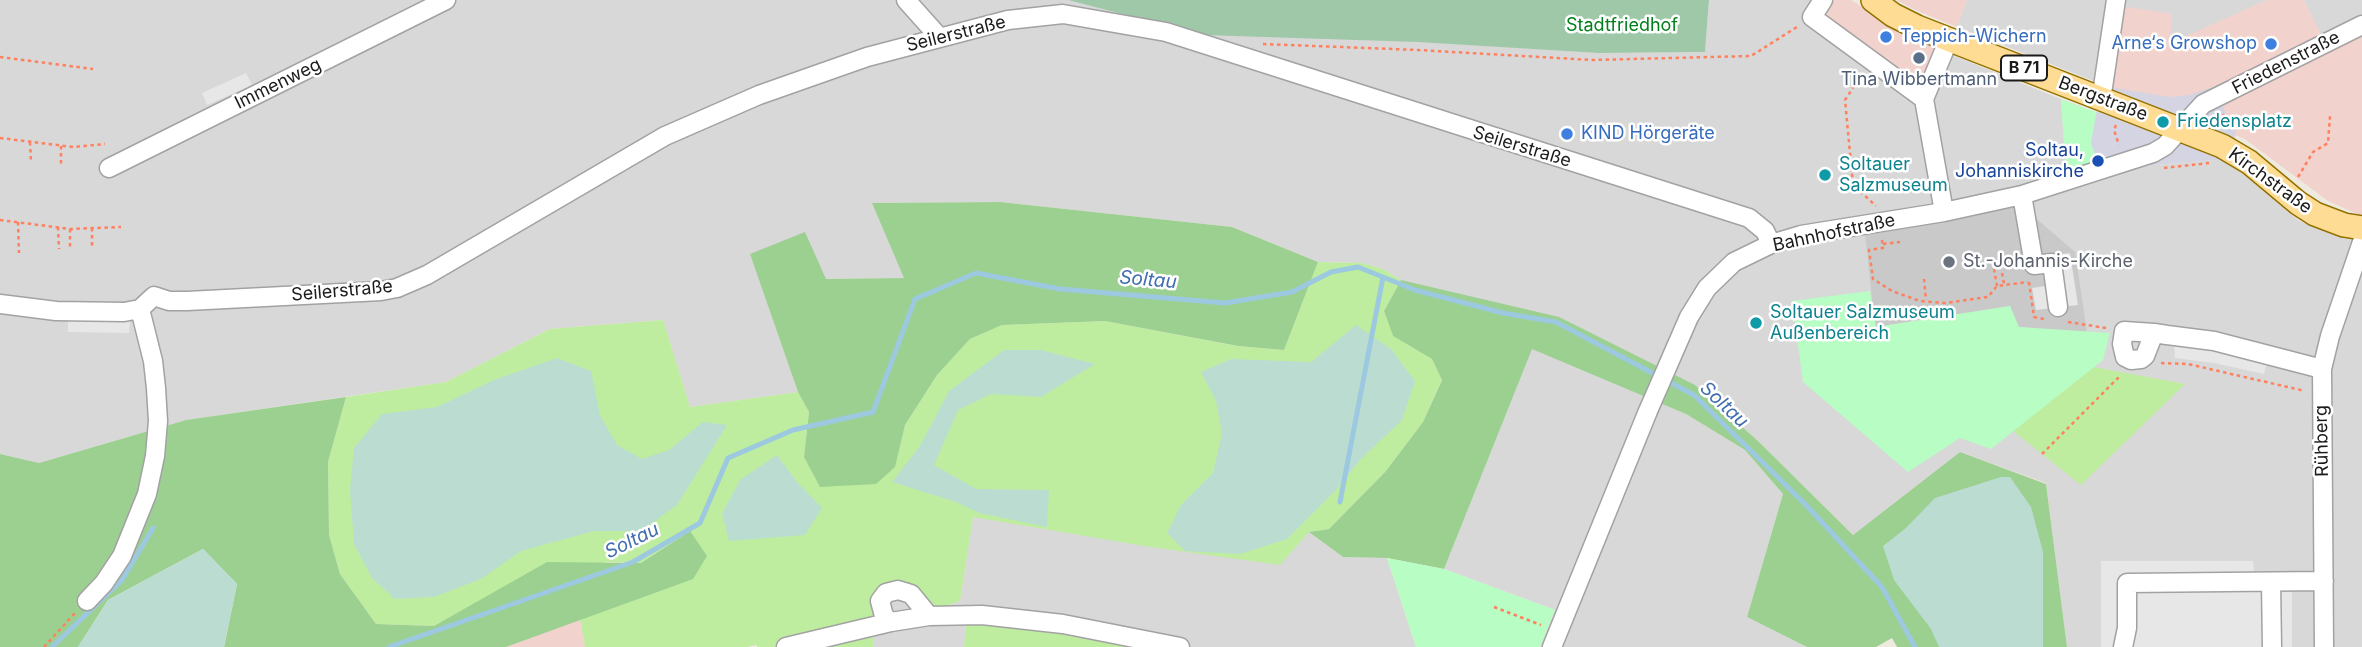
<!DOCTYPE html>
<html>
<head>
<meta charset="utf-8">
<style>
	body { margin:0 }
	canvas { display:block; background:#eeeadf }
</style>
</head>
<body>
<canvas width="2362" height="647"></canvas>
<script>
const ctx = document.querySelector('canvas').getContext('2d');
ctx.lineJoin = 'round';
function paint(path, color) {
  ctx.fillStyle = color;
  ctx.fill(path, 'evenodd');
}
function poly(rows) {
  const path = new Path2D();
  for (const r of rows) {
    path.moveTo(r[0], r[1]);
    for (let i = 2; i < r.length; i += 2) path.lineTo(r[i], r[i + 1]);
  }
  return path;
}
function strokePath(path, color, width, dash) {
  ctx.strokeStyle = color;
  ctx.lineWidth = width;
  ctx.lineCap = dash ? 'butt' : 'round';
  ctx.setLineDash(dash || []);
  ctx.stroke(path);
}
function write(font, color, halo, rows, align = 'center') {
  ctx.font = font + ' Inter,sans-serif';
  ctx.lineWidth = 5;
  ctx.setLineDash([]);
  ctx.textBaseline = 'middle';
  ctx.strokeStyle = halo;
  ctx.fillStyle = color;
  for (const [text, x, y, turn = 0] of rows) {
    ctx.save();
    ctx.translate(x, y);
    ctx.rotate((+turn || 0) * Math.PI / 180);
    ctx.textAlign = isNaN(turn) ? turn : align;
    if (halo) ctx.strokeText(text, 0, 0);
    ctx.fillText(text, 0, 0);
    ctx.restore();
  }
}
paint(poly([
	[0,0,1068,0,1167,25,1598,53,1705,52,1709,0,1829,0,1947,53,2061,99,2068,191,2153,165,2228,159,2244,175,2299,221,2343,238,2362,242,2362,647,2067,647,2046,483,1960,452,1853,535,1759,442,1401,280,1383,269,1362,263,1318,262,1232,227,1000,202,873,203,905,278,826,279,750,253,798,392,690,407,663,320,550,329,446,382,186,420,39,463,0,454],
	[1967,0,2267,0,2170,44,2109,87,1957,27],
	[2304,0,2362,0,2362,22,2323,40],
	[1532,348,1686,414,1745,450,1783,494,1747,617,1807,647,1540,647,1555,610,1444,569],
	[973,516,1185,551,1309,532,1343,557,1387,558,1416,647,1140,647,966,624,964,647,873,647,876,601,884,589,960,601]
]), '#d9d8d8');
paint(poly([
	[1829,0,1851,0,1888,23,1947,53,1929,92,1816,18],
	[1897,0,1967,0,1957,27,1913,9],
	[2267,0,2304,0,2323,39,2362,22,2362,216,2328,201,2245,139,2109,87,2121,6,2172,14,2170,43],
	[580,619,585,647,506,647]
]), '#f1d2cc');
paint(poly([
	[2017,202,2075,252,2087,332,2018,327,2010,306,1875,327,1865,233]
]), '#c9c9c9');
paint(poly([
	[1318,262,1362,263,1383,269,1401,280,1384,311,1393,336,1432,359,1442,379,1423,422,1386,471,1329,529,1309,532,1280,565,1144,546,973,517,960,601,936,609,914,592,876,601,873,647,757,647,757,645,747,647,585,647,580,619,693,578,690,531,641,563,607,562,484,599,434,626,376,624,340,574,329,535,328,462,346,397,446,382,550,329,663,320,690,407,798,392,809,412,804,457,894,467,905,425,937,375,970,339,1002,325,1105,321,1237,346,1284,350],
	[2094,367,2185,384,2081,485,2013,431],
	[966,624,1065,631,1140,647,964,647]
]), '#beeda0');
paint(poly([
	[1000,202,1232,227,1318,262,1284,350,1238,346,1105,321,1002,325,970,339,937,375,905,425,895,467,876,484,820,487,804,457,809,412,798,392,750,254,805,232,826,279,904,278,872,203],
	[1401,280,1559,317,1695,385,1759,442,1853,535,1960,452,2046,484,2067,647,1897,647,1892,638,1876,647,1807,647,1747,617,1783,494,1745,450,1686,414,1532,349,1444,569,1387,558,1343,557,1309,532,1329,529,1386,471,1423,422,1442,380,1432,359,1393,336,1384,311],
	[346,397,328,462,329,535,340,574,376,624,434,626,547,562,641,563,690,531,707,556,693,579,506,647,224,647,237,584,203,549,108,600,78,647,0,647,0,454,39,463,186,420]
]), '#9cd091');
paint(poly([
	[1356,325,1391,349,1415,381,1402,420,1361,459,1334,492,1287,539,1240,554,1185,551,1167,533,1181,505,1213,473,1222,433,1216,401,1201,372,1231,359,1311,362],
	[1004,350,1041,350,1095,364,1041,397,991,394,958,410,934,465,976,489,1049,490,1047,527,979,513,956,502,892,482,920,446,949,391],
	[557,358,591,371,600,415,617,445,642,459,669,450,703,422,727,425,677,505,641,531,594,531,521,551,481,579,434,597,395,599,372,578,354,544,350,490,354,448,382,414,437,407,494,380],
	[777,455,797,482,822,508,805,535,729,541,722,514,740,480],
	[2001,477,2010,477,2031,507,2043,552,2043,647,1939,647,1931,629,1894,580,1883,546,1906,528,1935,498],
	[203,549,237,584,224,647,78,647,108,600]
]), '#bbddd1');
paint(poly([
	[1068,0,1709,0,1705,52,1598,53,1418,42,1203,35]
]), '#9fc8a9');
paint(poly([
	[2061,99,2155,134,2147,148,2066,176],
	[1870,291,1876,327,2010,306,2019,327,2110,333,2103,360,1991,449,1960,438,1908,472,1803,382,1792,301],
	[1387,558,1444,569,1555,610,1540,647,1416,647]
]), '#b7fdc4');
paint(poly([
	[246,73,252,85,207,105,202,93],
	[2070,253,2078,305,2036,310,2032,288,2045,286,2040,257],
	[68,318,130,319,129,333,68,332],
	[2174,344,2194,346,2267,362,2264,374,2214,363,2175,358],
	[2101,561,2253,561,2254,572,2292,572,2292,647,2101,647]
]), '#e7e7e7');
paint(poly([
	[2109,87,2169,97,2189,95,2213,87,2236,133,2228,159,2153,165,2104,180,2091,143,2097,110]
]), '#d5d4e3');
strokePath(poly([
	[1340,502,1383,277],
	[52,647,122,580,153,528],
	[389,647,633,562,700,523,728,458,793,430,873,412,915,299,976,273,1060,289,1225,303,1292,292,1331,272,1358,267,1415,290,1503,313,1556,322,1694,395,1806,505,1882,587,1915,647]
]), '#9cc9df', 5);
const minor = poly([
	[906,0,940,38],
	[1823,0,1812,17,1924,99],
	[2099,98,2103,87,2116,0],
	[109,168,446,0],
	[2022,195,2034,265,2052,263,2058,307],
	[1944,212,1924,99,1949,39],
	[0,304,56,311,124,312,140,309,154,296,169,301,187,301,381,291,397,288,427,275,665,136,759,95,867,57,1008,20,1063,14,1166,32,1749,218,1765,231,1771,244],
	[2154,333,2145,356,2141,359,2131,360,2125,357,2122,344,2124,331,2154,333,2167,335,2214,341,2322,369],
	[2271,582,2272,647],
	[87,601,104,583,122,556,147,494,155,456,158,421,156,388,153,361,140,309],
	[929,616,911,594,898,590,886,593,880,601,884,616,891,622,929,616,982,615,1063,624,1180,647],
	[786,647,891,622],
	[1552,647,1648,411,1689,317,1707,288,1734,262,1771,244,1801,235,1944,212,2022,195,2153,153,2165,146,2203,104,2362,25],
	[2123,647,2127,628,2127,583,2324,581],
	[2324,647,2322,369,2330,336,2362,242]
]);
const major = poly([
	[1873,0,1893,15,1917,27,2222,146,2249,162,2298,203,2315,214,2344,225,2362,228]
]);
strokePath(minor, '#a2a2a2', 21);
strokePath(major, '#927100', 26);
strokePath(poly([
	[1263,44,1418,50,1592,60,1751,56,1797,27],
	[0,57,93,69],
	[1862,74,1845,100,1853,185,1876,206],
	[2223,114,2227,121,2226,127],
	[2116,125,2114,130,2119,145],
	[0,138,73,147,105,144],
	[30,142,31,161],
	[61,146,61,164],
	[2164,168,2209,163],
	[2298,177,2313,152,2328,143,2330,116],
	[0,220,70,229,121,227],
	[18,222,19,253],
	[58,227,59,249],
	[92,228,92,247],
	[70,229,70,249],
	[1882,240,1883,248,1869,250,1873,279,1892,291,1920,301,1945,303,1988,297,1997,286,2028,282],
	[1883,244,1900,242],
	[1994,269,1997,286],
	[2002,273,2004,284],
	[1924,279,1926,300],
	[2029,282,2034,317,2044,319],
	[2068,322,2106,328],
	[2161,363,2188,364,2305,391],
	[2042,454,2121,375],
	[1494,607,1541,625],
	[44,647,75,613]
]), '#ff805f', 2.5, [3.5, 3.5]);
strokePath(minor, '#fff', 18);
strokePath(major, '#ffdc93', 23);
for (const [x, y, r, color] of [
	[1886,37,7,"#3f7fe0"],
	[2271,44,7,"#3f7fe0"],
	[1919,58,7,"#5c6f8a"],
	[2163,122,7,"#0f9aa8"],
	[1567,134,7,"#3f7fe0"],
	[2098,161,7,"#1a4fb4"],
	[1825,175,7,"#0f9aa8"],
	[1949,262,7,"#6b7280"],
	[1756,323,7,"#0f9aa8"]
]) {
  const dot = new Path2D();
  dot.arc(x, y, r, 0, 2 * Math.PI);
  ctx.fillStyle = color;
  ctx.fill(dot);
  strokePath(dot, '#fff', 2.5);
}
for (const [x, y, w] of [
	[2024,68,46]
]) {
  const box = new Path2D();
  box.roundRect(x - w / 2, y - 12.5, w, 25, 5);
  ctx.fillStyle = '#fff';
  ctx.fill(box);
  strokePath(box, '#1b1b1b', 2);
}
write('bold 16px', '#1b1b1b', null, [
	["B 71",2024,68]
]);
write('18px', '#037f1b', '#fff', [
	["Stadtfriedhof",1622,26]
]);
write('18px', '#1b1b1b', '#fff', [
	["Seilerstraße",956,34,-14],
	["Friedenstraße",2286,63,-27],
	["Immenweg",278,84,-26],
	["Bergstraße",2103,99,21],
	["Seilerstraße",1522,147,17],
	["Kirchstraße",2270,181,36],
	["Bahnhofstraße",1834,233,-12],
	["Seilerstraße",342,291,-5],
	["Rühberg",2322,441,-91]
]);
write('18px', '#366cbe', '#fff', [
	["Teppich-Wichern",1900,37],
	["Arne‘s Growshop",2257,44,"right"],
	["KIND Hörgeräte",1581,134]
], 'left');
write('18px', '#4e5e75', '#fff', [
	["Tina Wibbertmann",1919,80]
]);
write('18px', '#0d838f', '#fff', [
	["Friedensplatz",2177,122],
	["Soltauer",1839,165],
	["Salzmuseum",1839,186],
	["Soltauer Salzmuseum",1770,313],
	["Außenbereich",1770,334]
], 'left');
write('18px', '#164399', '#fff', [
	["Soltau,",2084,151],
	["Johanniskirche",2084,172]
], 'right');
write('18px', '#5b616d', '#fff', [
	["St.-Johannis-Kirche",1963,262]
], 'left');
write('italic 19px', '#426db0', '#fff', [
	["Soltau",1148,280,5],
	["Soltau",1724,405,43],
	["Soltau",632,541,-26]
]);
</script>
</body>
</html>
